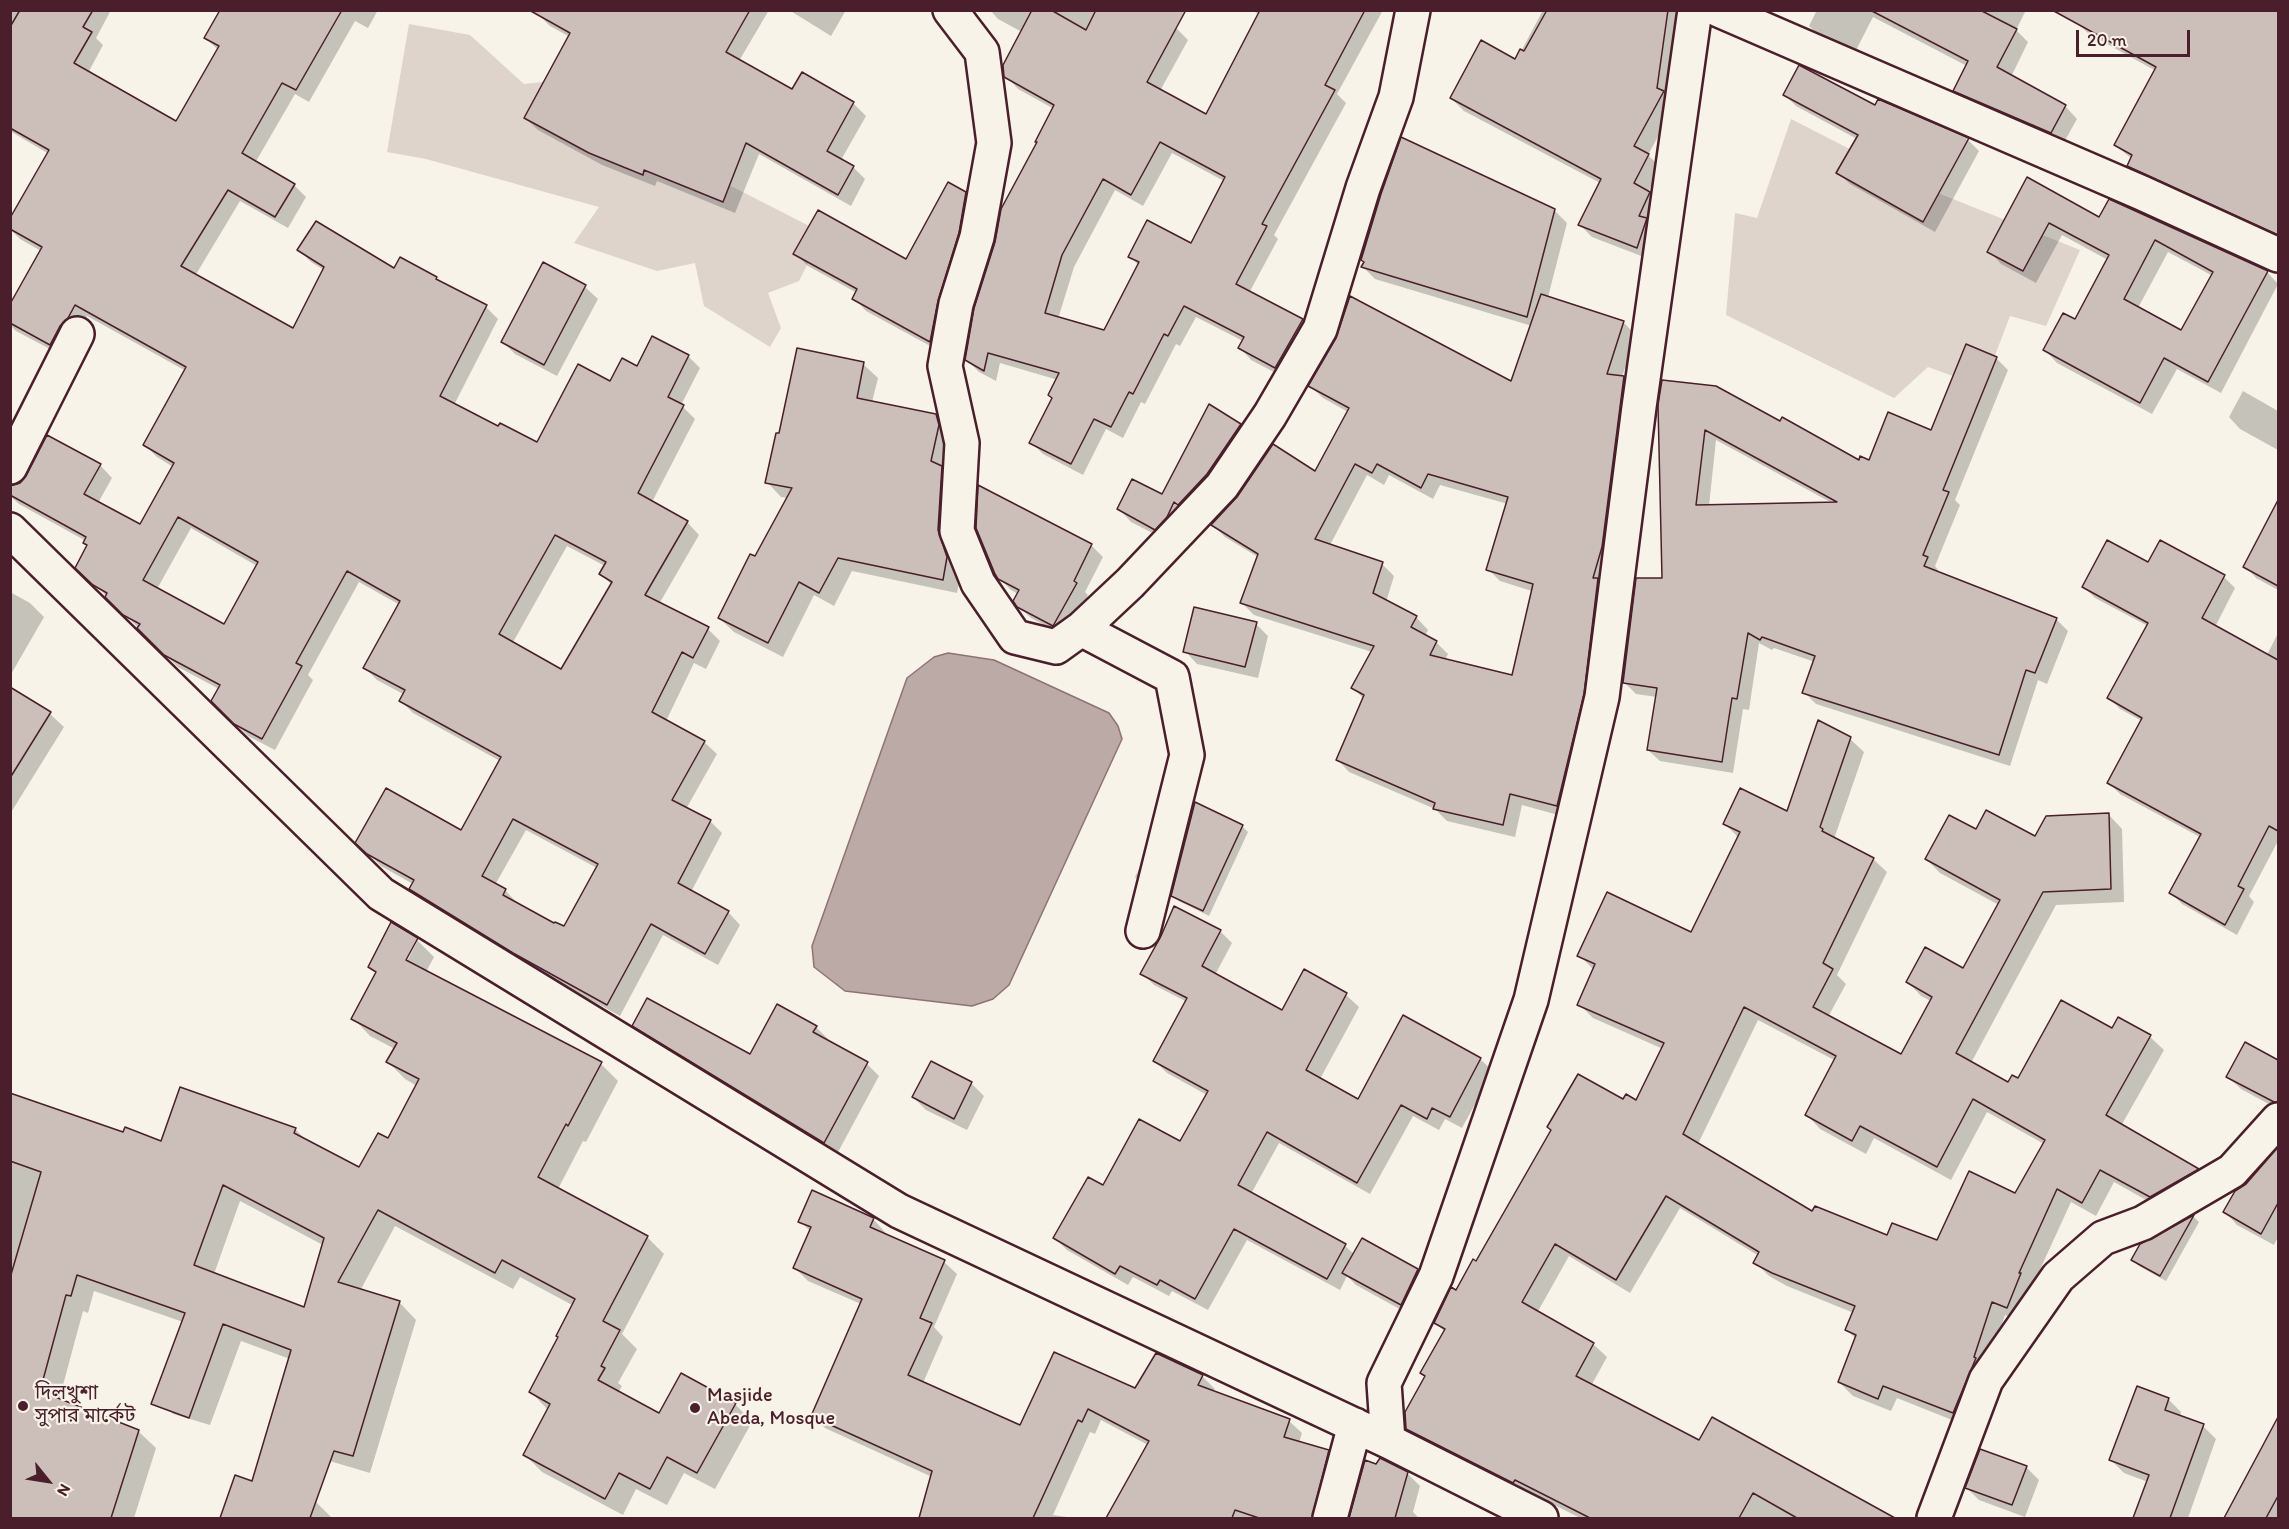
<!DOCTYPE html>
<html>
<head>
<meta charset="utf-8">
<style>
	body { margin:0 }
	#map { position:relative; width:2289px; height:1529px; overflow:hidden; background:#f7f3e8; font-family:Itim,sans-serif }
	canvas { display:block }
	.frame { position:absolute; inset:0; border:12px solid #4a1f2b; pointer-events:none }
	.north { position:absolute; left:18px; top:1451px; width:60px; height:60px; -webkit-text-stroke:4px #f7f3e8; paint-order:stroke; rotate:120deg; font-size:16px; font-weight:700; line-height:24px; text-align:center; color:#4a1f2b }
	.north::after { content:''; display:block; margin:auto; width:21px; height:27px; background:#4a1f2b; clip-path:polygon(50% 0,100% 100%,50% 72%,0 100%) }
	.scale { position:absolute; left:2076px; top:30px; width:114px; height:27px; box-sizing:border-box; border:3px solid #4a1f2b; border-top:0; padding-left:8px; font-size:18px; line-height:21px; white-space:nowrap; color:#4a1f2b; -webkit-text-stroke:4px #f7f3e8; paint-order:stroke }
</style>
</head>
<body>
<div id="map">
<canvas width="2289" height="1529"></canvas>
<div class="frame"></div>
<div class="north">N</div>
<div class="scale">20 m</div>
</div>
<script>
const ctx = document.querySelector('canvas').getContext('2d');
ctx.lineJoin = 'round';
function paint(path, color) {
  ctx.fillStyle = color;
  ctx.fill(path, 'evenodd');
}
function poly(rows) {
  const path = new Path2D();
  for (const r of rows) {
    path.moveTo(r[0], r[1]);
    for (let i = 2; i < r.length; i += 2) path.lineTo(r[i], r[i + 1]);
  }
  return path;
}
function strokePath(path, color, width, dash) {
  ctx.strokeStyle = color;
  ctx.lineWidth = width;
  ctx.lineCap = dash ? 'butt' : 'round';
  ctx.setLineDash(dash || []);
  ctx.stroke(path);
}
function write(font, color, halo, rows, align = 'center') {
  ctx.font = font + ' Itim,"Noto Sans Bengali",sans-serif';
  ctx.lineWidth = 4.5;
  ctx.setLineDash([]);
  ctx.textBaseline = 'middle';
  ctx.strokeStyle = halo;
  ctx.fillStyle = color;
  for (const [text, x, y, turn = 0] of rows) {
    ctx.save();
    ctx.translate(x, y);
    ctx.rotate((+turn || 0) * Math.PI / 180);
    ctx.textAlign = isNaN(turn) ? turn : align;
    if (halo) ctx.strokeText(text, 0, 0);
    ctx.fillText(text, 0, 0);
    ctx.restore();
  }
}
paint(poly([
	[409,24,470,35,524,84,569,79,627,133,823,233,799,281,768,293,781,328,770,347,704,306,695,263,657,271,574,243,599,207,426,159,387,152],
	[1791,119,1928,189,2080,250,2046,326,2010,316,1983,387,1928,367,1894,398,1726,315,1735,213,1757,218]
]), '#ded4cc');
const water = poly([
	[948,653,994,660,1109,713,1118,726,1122,739,1009,985,993,999,972,1006,845,991,814,967,812,946,907,678,934,657,948,653]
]);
paint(water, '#bcaaa7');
strokePath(water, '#8e7275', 1.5);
paint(poly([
	[10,10,111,10,96,38,103,45,88,73,176,123,218,50,206,38,292,10,378,10,368,28,355,21,309,102,295,94,255,163,294,185,306,197,288,228,240,201,195,276,293,330,324,270,311,262,299,250,436,278,443,284,486,307,498,319,454,405,499,428,537,444,611,383,638,368,688,356,700,368,681,405,695,419,652,502,687,522,699,535,659,604,708,629,720,641,706,669,694,663,666,721,704,742,717,754,686,809,710,821,722,833,691,892,728,912,740,925,718,965,663,935,620,1016,527,965,423,901,411,889,413,884,381,866,357,842,461,832,500,761,413,713,401,701,405,695,377,680,365,668,400,605,359,582,308,675,313,680,275,750,248,736,213,701,219,689,178,667,77,567,88,546,85,543,86,541,19,504,10,496,10,486,100,465,112,478,98,503,140,526,173,467,157,457,145,445,186,371,87,316,63,356,16,331,10,325,10,307,41,251,20,239,10,229,10,221,49,154,10,131],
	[191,528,257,566,224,626,157,589],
	[567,546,605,566,601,574,612,585,562,671,512,644],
	[526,830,597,868,564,928,516,904,517,903,505,890,495,885],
	[540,10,769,10,739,61,793,91,802,75,854,104,866,116,841,160,853,167,865,179,851,206,759,154,735,213,657,181,655,186,602,165,538,130,525,118,570,37,550,26,538,14],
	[789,10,846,10,831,36],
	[990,10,1143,10,1176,28,1188,40,1160,91,1207,116,1260,15,1251,10,1383,10,1337,94,1346,103,1274,235,1278,239,1249,293,1303,320,1314,332,1287,379,1251,360,1240,348,1243,341,1196,317,1180,346,1176,344,1145,404,1141,402,1123,438,1106,429,1083,475,1043,454,1031,442,1054,399,1058,380,1000,363,996,381,979,372,967,360,1038,143,1054,109,1018,89,1006,76,1022,32,998,19],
	[1172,153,1224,181,1192,245,1130,256,1139,266,1104,332,1058,319,1074,267,1115,190,1143,206],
	[1539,10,1682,10,1675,105,1648,155,1661,168,1648,192,1662,205,1649,259,1592,237,1580,225,1600,183,1464,111,1451,98,1516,61,1542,12],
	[1817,10,2026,10,2016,30,2028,42,2011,77,2065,106,2077,119,2063,144,1967,103,1955,91,1967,66,1873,17,1854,54,1822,38,1809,26],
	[2084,10,2278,10,2278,39,2268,58,2278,64,2278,240,2140,177,2129,166,2132,159,2115,145,2156,71,2089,34,2077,23],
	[1785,95,1875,107,1968,140,1979,151,1935,232,1850,184,1838,173,1857,139,1796,106],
	[2028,180,2100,219,2267,272,2278,284,2221,393,2177,369,2152,414,2057,363,2045,350,2076,321,2108,260,2062,235,2036,283,2001,264,1989,251],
	[2168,252,2213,276,2182,332,2138,308],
	[965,193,978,206,943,353,866,311,854,298,857,293,808,266,795,253,906,261],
	[1554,210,1567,223,1548,297,1624,323,1636,335,1622,377,1636,390,1569,818,1522,805,1515,837,1447,821,1435,809,1349,772,1337,759,1364,699,1353,688,1372,652,1254,615,1242,603,1258,557,1225,537,1213,525,1316,473,1348,412,1323,398,1310,386,1512,384,1532,326,1375,279,1363,267],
	[1367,475,1384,485,1389,475,1433,499,1440,485,1508,504,1488,569,1500,581,1532,591,1513,677,1445,660,1448,654,1436,642,1425,636,1428,630,1416,617,1386,602,1394,576,1382,564,1330,545],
	[585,287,598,299,557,376,515,354,503,342],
	[1996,358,2008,370,1955,500,1960,505,1935,566,1938,570,1937,573,2057,620,2068,631,2047,684,2038,680,2010,766,1816,704,1804,692,1815,662,1774,648,1772,650,1759,643,1749,710,1743,709,1733,773,1660,761,1648,750,1657,697,1636,694,1624,682,1663,580,1660,406,1781,423,1860,462,1869,462,1932,432],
	[1716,440,1832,503,1709,506],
	[863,364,878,378,872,402,936,416,950,430,961,572,957,593,852,571,834,606,814,595,783,657,734,632,719,618,756,558,788,498,781,497,767,482,780,435],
	[2243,391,2278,411,2278,450,2240,429,2229,417],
	[1209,406,1240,425,1253,438,1168,541,1131,522,1119,509,1163,496],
	[980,488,1091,545,1103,557,1085,592,1088,595,1065,636,1031,618,1018,606,1018,594,1011,590,999,578],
	[2278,503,2278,590,2256,578,2245,566],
	[2160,542,2224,577,2235,588,2215,627,2267,655,2278,633,2278,841,2249,896,2254,902,2237,935,2182,904,2171,893,2200,837,2120,794,2108,782,2142,721,2120,709,2109,698,2148,626,2095,598,2084,587,2149,564],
	[10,592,30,603,44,617,10,676],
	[1256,624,1268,636,1258,678,1197,664,1185,651],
	[10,689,50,714,64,727,10,814],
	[1850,739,1864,752,1834,839,1873,859,1887,872,1837,975,1846,984,1828,1017,1901,1056,1931,1001,1921,996,1908,982,1964,970,1999,905,1940,873,1926,859,1976,831,2035,838,2109,815,2122,829,2124,902,2056,905,1971,1063,2009,1084,2112,1030,2150,1037,2164,1050,2121,1126,2198,1170,2211,1183,2164,1210,2114,1182,2096,1216,2071,1202,2032,1287,2020,1321,2005,1315,1967,1426,1897,1398,1891,1411,1853,1396,1839,1382,1856,1339,1847,1330,1854,1313,1787,1286,1769,1276,1755,1262,1759,1256,1680,1208,1630,1293,1569,1256,1537,1313,1593,1344,1607,1357,1591,1386,1700,1442,1713,1419,1892,1518,1580,1518,1529,1492,1527,1496,1421,1442,1407,1428,1445,1332,1436,1323,1477,1263,1623,1102,1637,1102,1663,1049,1593,1018,1579,1004,1594,970,1579,955,1691,934,1739,838,1725,824,1787,813],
	[1758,1020,1836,1061,1807,1115,1820,1129,1866,1154,1874,1138,1951,1180,1987,1112,2044,1144,2016,1195,1937,1242,1888,1237,1813,1213,1698,1144],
	[1242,826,1248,832,1209,916,1179,901,1173,895],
	[1142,863,1147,868,1141,883,1135,877],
	[1220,931,1232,943,1215,975,1282,1012,1304,971,1346,995,1359,1007,1320,1079,1359,1101,1404,1018,1480,1059,1493,1071,1462,1128,1445,1119,1439,1130,1413,1116,1370,1194,1279,1143,1251,1194,1345,1246,1354,1254,1362,1240,1418,1270,1430,1283,1414,1317,1356,1285,1347,1276,1340,1290,1247,1240,1208,1310,1172,1291,1169,1296,1133,1277,1128,1285,1067,1250,1055,1238,1103,1188,1181,1143,1207,1095,1167,1073,1155,1061,1187,1002,1154,985,1142,973],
	[417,940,434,957,426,972,601,1064,618,1081,586,1142,583,1141,558,1189,647,1237,664,1254,622,1334,637,1349,618,1383,622,1386,618,1393,659,1415,735,1404,752,1422,715,1489,684,1473,667,1505,636,1489,623,1515,542,1472,525,1455,548,1410,531,1392,574,1306,520,1277,513,1289,395,1226,360,1291,399,1302,416,1320,370,1473,286,1448,290,1359,241,1341,210,1425,173,1414,156,1397,183,1322,94,1291,88,1313,83,1311,59,1400,138,1431,156,1448,134,1518,10,1518,10,1095,124,1134,162,1143,295,1129,308,1142,360,1169,388,1140,417,1086,405,1079,388,1062,395,1049,370,1036,353,1018,377,974,369,967],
	[414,942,417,942,404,967,402,966],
	[240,1201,323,1245,305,1309,214,1274],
	[634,1026,750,1056,816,1027,828,1039,827,1042,867,1064,879,1076,837,1154,647,1038],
	[2245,1044,2278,1062,2278,1109,2241,1089,2228,1077],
	[971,1083,984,1096,967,1130,926,1110,913,1097],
	[2271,1158,2278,1163,2278,1237,2274,1245,2237,1225,2225,1212],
	[2194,1217,2199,1222,2166,1281,2139,1266,2133,1260,2141,1245],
	[873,1219,885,1232,884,1235,944,1262,957,1274,934,1327,943,1337,923,1383,1021,1427,1136,1390,1202,1376,1215,1389,1213,1392,1289,1421,1302,1433,1299,1443,1328,1452,1341,1464,1326,1518,1108,1518,1148,1445,1101,1420,1095,1434,1090,1432,1053,1515,1074,1518,921,1518,932,1477,825,1428,812,1416,861,1304,808,1281,795,1268,811,1232,800,1221],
	[2168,1399,2181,1412,2180,1417,2203,1426,2216,1439,2188,1518,2134,1518,2148,1482,2124,1473,2111,1460],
	[2263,1449,2278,1458,2278,1518,2226,1518],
	[1366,1462,1407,1473,1420,1486,1413,1512,1419,1518,1351,1518],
	[2026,1467,2039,1480,2025,1517,1979,1500,1967,1488],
	[236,1477,316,1502,332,1518,222,1518]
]), '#0003');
const building = poly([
	[20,10,93,10,83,27,92,32,74,63,176,121,219,46,204,38,220,10,342,10,296,90,282,83,242,153,295,184,275,217,228,190,181,266,293,328,324,267,297,250,316,221,394,268,400,257,437,277,436,279,487,305,440,396,498,426,500,423,537,442,578,364,610,381,622,358,637,366,652,336,689,355,668,397,684,405,638,493,688,521,645,595,709,627,693,658,682,652,652,712,705,741,672,800,711,820,678,883,729,911,705,954,651,924,607,1005,513,953,409,889,414,880,367,854,355,843,386,788,461,830,501,757,399,701,405,690,363,668,400,601,347,571,296,663,302,666,262,739,234,724,211,701,220,685,164,655,137,628,140,624,123,615,105,597,107,593,93,585,75,568,87,545,83,543,86,537,10,495,10,486,20,483,26,476,47,435,101,464,84,494,140,524,174,463,143,445,186,367,75,305,68,318,60,326,50,345,10,323,10,304,42,247,10,229,10,218,49,150,10,128,10,27,20,10],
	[178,517,258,562,224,624,143,580,178,517],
	[555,535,606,562,599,574,612,582,561,669,499,634,555,535],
	[513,819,598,864,564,926,555,922,554,923,503,895,506,889,482,876,513,819],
	[529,10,750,10,726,52,792,89,802,72,854,102,827,151,854,166,838,195,746,143,723,202,644,170,643,175,589,153,524,118,570,33,529,10],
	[1032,10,1051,10,1086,30,1096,10,1186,10,1147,82,1206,114,1260,10,1365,10,1325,85,1335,90,1262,224,1267,226,1236,284,1303,319,1275,368,1238,348,1244,337,1184,306,1168,336,1164,334,1133,394,1129,392,1111,427,1094,419,1071,464,1029,443,1052,398,1048,395,1059,373,988,353,984,371,965,360,974,308,995,242,1001,209,1037,142,1035,142,1054,105,1004,77,1003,65,1032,10],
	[1160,142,1225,177,1191,243,1147,220,1128,257,1139,262,1104,330,1045,313,1062,255,1103,179,1131,195,1160,142],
	[1547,10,1668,10,1657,88,1664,91,1634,146,1649,154,1634,183,1650,192,1639,216,1647,218,1637,248,1578,225,1601,179,1450,98,1481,40,1515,59,1520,49,1524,51,1547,10],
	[1870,10,1980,10,2017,29,1997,67,2066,105,2051,133,1953,91,1968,61,1870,10],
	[2052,10,2278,10,2278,235,2127,166,2132,155,2114,145,2156,67,2052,10],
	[1799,65,1875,105,1878,99,1969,138,1923,222,1836,173,1858,135,1783,95,1799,65],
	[1401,137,1555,209,1527,317,1361,267,1364,262,1361,260,1381,194,1401,137],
	[2027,177,2099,217,2109,199,2268,271,2208,382,2164,358,2140,403,2043,350,2063,313,2075,319,2109,255,2049,223,2023,271,1987,252,2027,177],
	[2155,240,2213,272,2181,330,2124,299,2155,240],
	[948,182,966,192,959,233,938,301,930,342,852,299,857,289,793,254,818,210,906,259,948,182],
	[543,262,586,285,544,365,501,342,543,262],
	[1541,294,1624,321,1607,374,1624,376,1602,547,1593,578,1598,578,1584,694,1557,806,1510,794,1503,825,1433,809,1435,803,1336,760,1364,695,1351,688,1374,646,1240,603,1258,554,1211,525,1237,497,1273,444,1315,471,1349,408,1308,386,1336,338,1350,296,1511,381,1541,294],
	[1355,464,1372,473,1377,464,1421,488,1428,474,1508,497,1486,570,1533,584,1512,675,1430,655,1437,641,1411,627,1417,616,1373,593,1383,562,1315,539,1355,464],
	[1966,344,1997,357,1943,490,1949,492,1923,555,1928,557,1924,566,2057,618,2035,673,2026,670,1999,755,1802,693,1815,656,1762,637,1760,640,1748,633,1737,699,1732,698,1722,762,1647,750,1657,688,1623,683,1636,578,1662,578,1658,405,1662,380,1716,386,1780,421,1782,417,1859,460,1860,456,1869,460,1888,412,1931,430,1966,344],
	[1705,430,1837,502,1696,505,1705,430],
	[797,348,864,362,857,398,936,414,939,425,931,461,942,466,938,530,947,557,943,580,838,558,819,593,799,582,768,643,718,618,750,554,755,556,792,488,765,483,776,433,779,433,797,348],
	[1209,404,1241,424,1207,474,1178,505,1174,502,1167,517,1155,530,1117,509,1132,479,1162,494,1209,404],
	[978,485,1092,544,1074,581,1077,583,1053,626,1017,607,1013,601,1019,590,998,579,995,574,976,528,978,485],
	[2278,500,2278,586,2243,567,2278,500],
	[2107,540,2148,562,2160,540,2225,575,2202,618,2278,660,2278,831,2269,826,2238,886,2244,889,2225,925,2169,893,2201,834,2107,783,2142,718,2107,698,2148,623,2082,587,2107,540],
	[1194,607,1257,622,1245,667,1183,652,1194,607],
	[10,687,51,712,10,778,10,687],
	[1818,720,1851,737,1820,827,1823,829,1822,831,1874,858,1823,963,1833,969,1813,1007,1901,1054,1932,997,1906,982,1925,947,1963,968,2000,900,1925,859,1949,815,1976,829,1986,810,2035,836,2046,816,2109,813,2111,889,2043,892,1956,1053,2008,1082,2012,1075,2018,1078,2061,1000,2112,1028,2118,1017,2151,1035,2106,1115,2199,1169,2150,1197,2100,1170,2082,1203,2057,1189,2019,1273,2021,1273,2007,1308,1992,1302,1974,1357,1976,1358,1953,1413,1883,1386,1878,1399,1838,1382,1856,1335,1845,1330,1855,1306,1772,1273,1753,1263,1759,1252,1666,1196,1616,1280,1555,1244,1522,1302,1594,1343,1576,1376,1699,1440,1712,1417,1895,1518,1797,1518,1753,1493,1739,1518,1590,1518,1515,1480,1513,1483,1406,1429,1405,1412,1425,1376,1420,1373,1445,1329,1434,1323,1451,1287,1456,1290,1473,1259,1476,1261,1551,1130,1547,1127,1578,1074,1623,1099,1626,1094,1636,1100,1664,1043,1577,1005,1595,964,1577,956,1607,892,1691,932,1740,832,1723,824,1740,788,1787,811,1818,720],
	[1744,1007,1836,1056,1805,1115,1852,1141,1860,1126,1937,1167,1973,1099,2045,1140,2015,1193,1969,1171,1937,1240,1892,1223,1887,1235,1815,1206,1812,1211,1683,1134,1744,1007],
	[1195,802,1243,825,1203,911,1171,896,1195,802],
	[1174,906,1221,930,1202,966,1282,1010,1304,969,1347,993,1306,1070,1358,1099,1403,1015,1481,1058,1450,1117,1432,1108,1427,1119,1401,1105,1357,1183,1267,1132,1238,1185,1346,1244,1327,1279,1234,1229,1195,1299,1160,1280,1157,1285,1120,1266,1115,1274,1053,1238,1088,1177,1103,1185,1139,1119,1180,1141,1208,1091,1153,1061,1187,998,1140,974,1161,936,1174,906],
	[391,922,418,938,406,960,602,1062,568,1126,566,1124,538,1177,648,1236,603,1321,620,1330,601,1366,605,1368,598,1380,659,1413,681,1373,736,1403,697,1473,667,1457,650,1489,619,1473,605,1499,523,1455,550,1404,529,1392,558,1337,556,1336,575,1299,502,1260,495,1273,378,1210,338,1282,400,1301,353,1456,334,1451,310,1518,220,1518,235,1475,252,1481,291,1350,223,1324,189,1418,151,1404,185,1313,77,1275,71,1296,66,1295,40,1391,139,1430,111,1518,10,1518,10,1278,41,1172,10,1161,10,1093,123,1132,125,1127,161,1141,180,1087,296,1128,294,1133,359,1167,378,1133,388,1138,419,1079,386,1062,397,1043,351,1019,376,972,368,967,391,922],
	[223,1185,324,1238,304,1307,194,1265,223,1185],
	[647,998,750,1054,777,1004,817,1026,813,1032,868,1062,824,1143,632,1026,647,998],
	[2245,1042,2278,1060,2278,1102,2274,1102,2226,1077,2245,1042],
	[931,1061,972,1082,954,1119,912,1097,931,1061],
	[2278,1147,2278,1203,2261,1234,2223,1212,2235,1191,2246,1184,2278,1147],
	[812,1190,874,1218,870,1227,945,1260,920,1318,932,1323,908,1375,1020,1425,1054,1352,1135,1388,1156,1353,1203,1375,1198,1385,1290,1419,1284,1437,1329,1450,1312,1518,1259,1518,1235,1510,1232,1518,1106,1518,1149,1441,1088,1409,1082,1422,1078,1420,1033,1518,919,1518,932,1471,811,1416,862,1299,793,1268,811,1227,798,1222,812,1190],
	[2194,1215,2160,1276,2131,1260,2140,1244,2194,1215],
	[1362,1238,1418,1269,1401,1305,1342,1273,1362,1238],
	[2137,1386,2169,1398,2165,1410,2204,1424,2170,1518,2133,1518,2149,1475,2109,1460,2137,1386],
	[2278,1417,2278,1496,2266,1518,2224,1518,2278,1417],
	[1980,1449,2027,1466,2012,1505,1965,1488,1980,1449],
	[1380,1458,1408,1472,1395,1518,1349,1518,1365,1460,1376,1464,1380,1458]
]);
paint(building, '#ccbfb9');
strokePath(building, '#4a1f2b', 1.5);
const minor = poly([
	[950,10,982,52,994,143,977,237,956,304,945,366,962,443,957,531,978,583,1015,637,1056,647,1081,629,1130,583,1222,486,1270,415,1320,329,1363,188,1396,97,1413,10],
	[1719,10,2142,193,2278,255],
	[10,467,77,334],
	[10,530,381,894,899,1211,1388,1441],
	[1081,629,1172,677,1187,755,1143,931],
	[1330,1518,1355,1425],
	[1541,1518,1388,1441,1384,1383,1436,1276,1531,1000,1602,697,1639,407,1695,10],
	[1934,1518,1986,1380,2058,1277,2103,1238,2143,1223,2232,1171,2278,1120]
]);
strokePath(minor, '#4a1f2b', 38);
strokePath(minor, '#f7f3e8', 33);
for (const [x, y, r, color] of [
	[23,1406,6,"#4a1f2b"],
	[695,1408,6,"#4a1f2b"]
]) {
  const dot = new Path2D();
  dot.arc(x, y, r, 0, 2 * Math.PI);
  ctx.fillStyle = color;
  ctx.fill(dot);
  strokePath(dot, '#f7f3e8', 2);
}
write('20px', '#4a1f2b', '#f7f3e8', [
	["দিলখুশা",35,1394],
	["সুপার মার্কেট",35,1417],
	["Masjide",707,1396],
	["Abeda, Mosque",707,1419]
], 'left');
</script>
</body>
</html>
